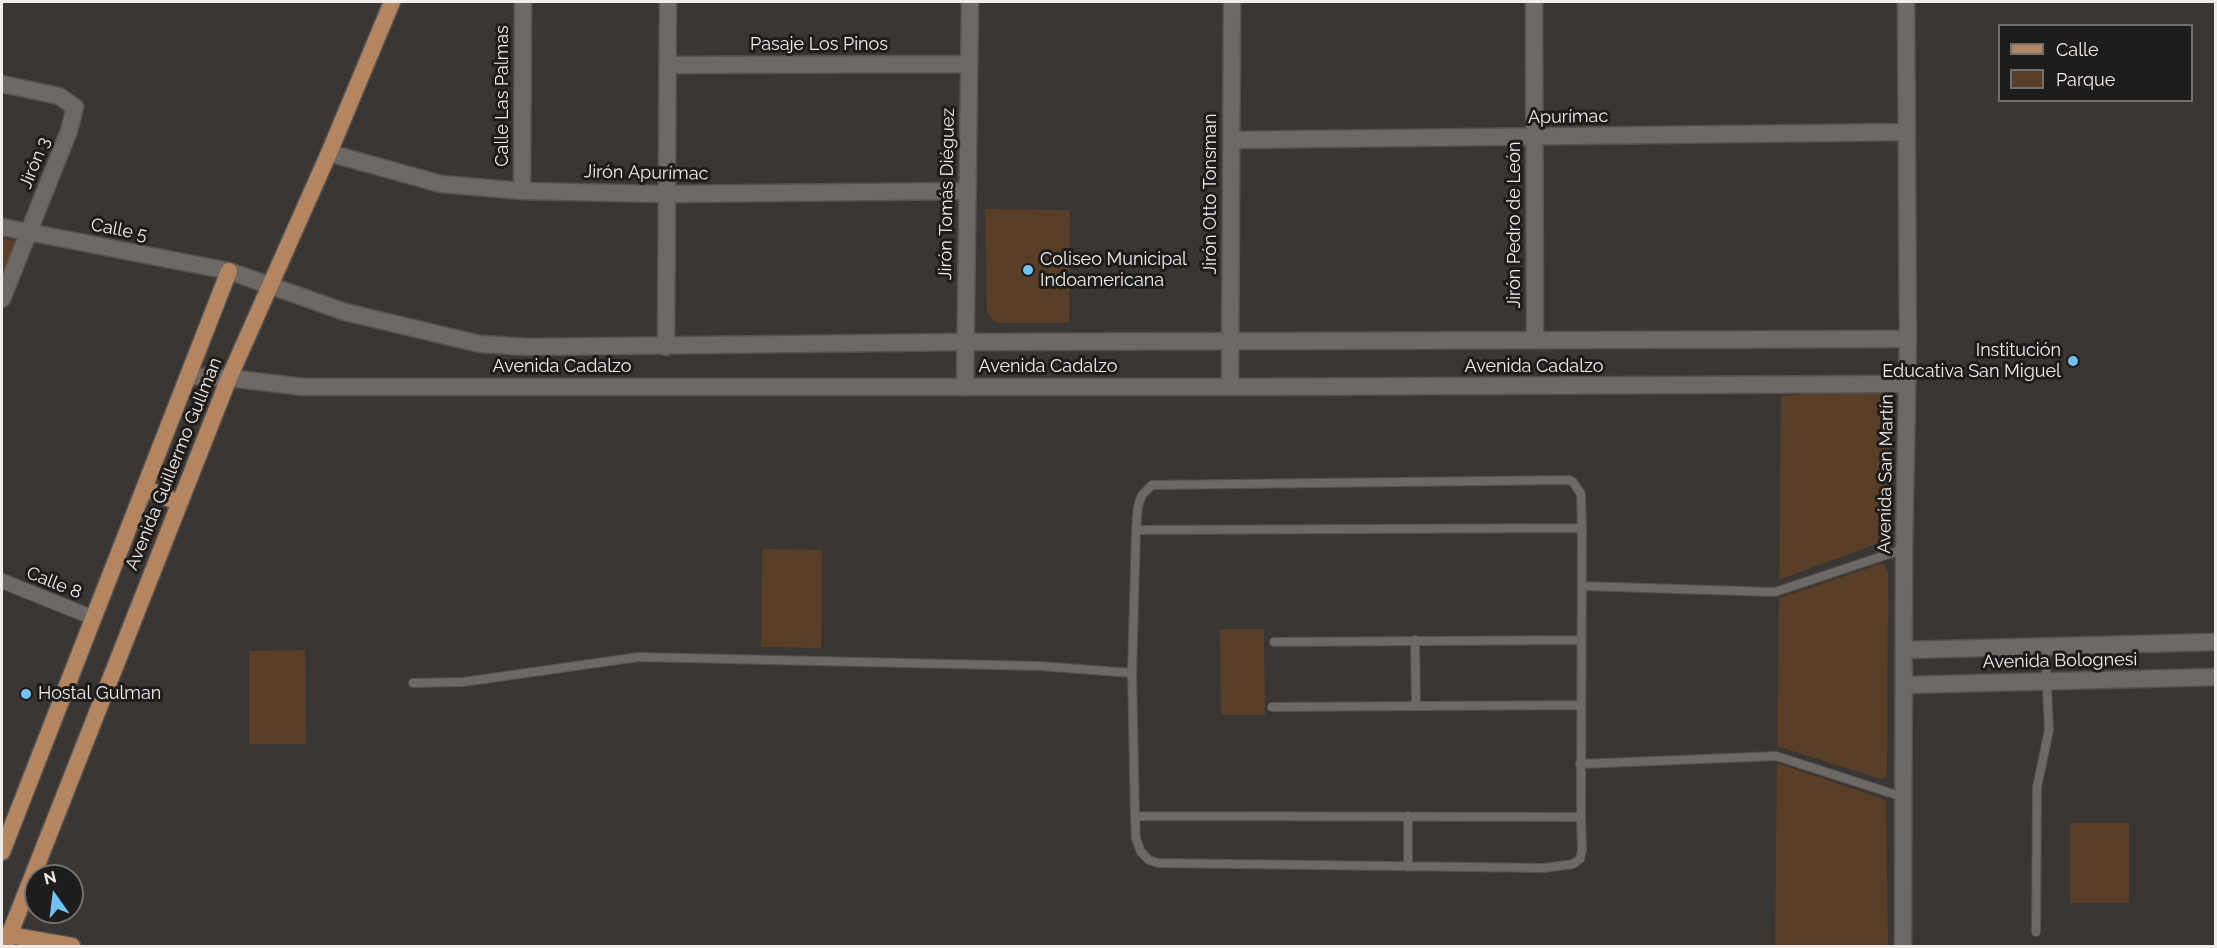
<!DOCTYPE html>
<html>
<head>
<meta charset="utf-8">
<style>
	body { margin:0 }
	#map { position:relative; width:2217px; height:948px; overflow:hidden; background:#3a3633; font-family:Raleway,sans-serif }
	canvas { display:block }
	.frame { position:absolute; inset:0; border:3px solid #efecea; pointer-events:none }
	.legend { position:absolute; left:1998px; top:24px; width:195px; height:78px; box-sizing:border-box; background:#1f1d1c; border:2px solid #72706e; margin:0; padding:8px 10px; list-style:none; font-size:18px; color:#efecea }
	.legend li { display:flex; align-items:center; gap:12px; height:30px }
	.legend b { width:30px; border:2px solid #72706e }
	.north { position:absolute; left:24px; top:864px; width:60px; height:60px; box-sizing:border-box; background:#1f1d1c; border:2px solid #72706e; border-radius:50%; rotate:346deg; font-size:16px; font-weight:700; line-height:24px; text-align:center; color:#efecea }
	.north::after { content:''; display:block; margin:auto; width:21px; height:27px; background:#70c1f4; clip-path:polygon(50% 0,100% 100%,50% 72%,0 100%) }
</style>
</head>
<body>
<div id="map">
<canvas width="2217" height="948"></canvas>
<div class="frame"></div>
<ul class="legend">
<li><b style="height:8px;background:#b38560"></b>Calle</li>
<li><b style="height:16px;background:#593e28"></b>Parque</li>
</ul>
<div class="north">N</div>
</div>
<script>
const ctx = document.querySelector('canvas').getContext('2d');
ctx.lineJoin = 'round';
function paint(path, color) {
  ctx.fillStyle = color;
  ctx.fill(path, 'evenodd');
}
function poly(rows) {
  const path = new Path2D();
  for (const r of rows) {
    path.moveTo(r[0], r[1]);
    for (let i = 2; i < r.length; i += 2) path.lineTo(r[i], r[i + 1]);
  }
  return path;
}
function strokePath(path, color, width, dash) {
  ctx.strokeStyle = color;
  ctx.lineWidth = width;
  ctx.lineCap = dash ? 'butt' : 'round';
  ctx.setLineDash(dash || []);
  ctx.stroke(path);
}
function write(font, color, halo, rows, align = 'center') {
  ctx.font = font + ' Raleway,sans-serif';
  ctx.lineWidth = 6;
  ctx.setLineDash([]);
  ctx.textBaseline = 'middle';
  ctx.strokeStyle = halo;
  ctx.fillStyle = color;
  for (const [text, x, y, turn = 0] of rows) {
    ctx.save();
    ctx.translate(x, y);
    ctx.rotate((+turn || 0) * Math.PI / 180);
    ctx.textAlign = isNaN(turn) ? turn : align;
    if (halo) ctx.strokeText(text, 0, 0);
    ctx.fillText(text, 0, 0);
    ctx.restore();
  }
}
paint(poly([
	[985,209,1070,210,1069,323,996,323,987,312],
	[2,238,23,243,2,295],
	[1876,389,1885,394,1890,401,1889,529,1887,540,1779,580,1781,396],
	[762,549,822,550,821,648,761,647],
	[1883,563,1888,573,1887,774,1885,778,1880,779,1777,746,1779,598],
	[1220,629,1264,629,1265,715,1221,715],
	[305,650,306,744,249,744,249,651],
	[1777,763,1886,800,1888,946,1775,946],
	[2070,823,2129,823,2129,903,2070,903]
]), '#593e28');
const service = poly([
	[1136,530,1582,528,1581,817,1135,816,1132,673,1136,530,1138,506,1142,495,1152,485,1569,480,1573,482,1581,494,1582,528],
	[1582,586,1775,592,1904,549],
	[1415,640,1416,706],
	[1274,642,1581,640],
	[413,683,463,682,639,657,1039,666,1132,673],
	[1272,707,1581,705],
	[1580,764,1776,756,1903,797],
	[1135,816,1136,839,1141,852,1149,860,1158,863,1545,868,1573,864,1580,859,1582,851,1581,817],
	[1408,867,1408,816],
	[2036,932,2037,787,2049,730,2045,646]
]);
const pedestrian = poly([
	[2,581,94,618]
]);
const minor = poly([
	[1534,2,1535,340],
	[669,65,969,64],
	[2,84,59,96,75,107,69,131,2,299],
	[1231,140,1906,132],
	[329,153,441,184,522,191,666,194,967,191],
	[522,191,523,2],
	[2,227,229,271],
	[666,347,668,2],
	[965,387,970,2],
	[1230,387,1232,2]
]);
const tertiary = poly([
	[229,271,345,312,480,344,528,347,964,342,1908,339],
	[189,376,229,378,304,387,1230,387,1907,384]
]);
const secondary = poly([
	[1905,650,2216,642],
	[1905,685,2216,677],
	[1903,946,1904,549,1908,339,1906,2]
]);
const primary = poly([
	[145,488,179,503],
	[2,852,229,271],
	[9,935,72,946],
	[5,946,229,378,329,153,392,2]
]);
strokePath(service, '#575350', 10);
strokePath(pedestrian, '#575350', 16);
strokePath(minor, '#575350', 19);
strokePath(tertiary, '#575350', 19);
strokePath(secondary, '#575350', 19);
strokePath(primary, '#575350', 19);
strokePath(service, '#6e6966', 8);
strokePath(pedestrian, '#6e6966', 14);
strokePath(minor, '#6e6966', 16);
strokePath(tertiary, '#6e6966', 16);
strokePath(secondary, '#6e6966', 16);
strokePath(primary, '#b38560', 16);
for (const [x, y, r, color] of [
	[1028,270,6,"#70c1f4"],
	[2073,361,6,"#70c1f4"],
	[26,694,6,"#70c1f4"]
]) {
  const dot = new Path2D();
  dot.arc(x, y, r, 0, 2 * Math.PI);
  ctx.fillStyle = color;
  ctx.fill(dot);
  strokePath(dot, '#1f1d1c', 2);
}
write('18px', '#efecea', '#1f1d1c', [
	["Pasaje Los Pinos",819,45],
	["Calle Las Palmas",503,96,-90],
	["Apurímac",1568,117,-1],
	["Jirón 3",35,163,-68],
	["Jirón Apurímac",646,173,1],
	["Jirón Tomás Diéguez",947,194,-89],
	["Jirón Otto Tonsman",1211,194,-90],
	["Jirón Pedro de León",1515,225,-90],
	["Calle 5",119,230,11],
	["Avenida Cadalzo",562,367],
	["Avenida Cadalzo",1048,367],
	["Avenida Cadalzo",1534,367],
	["Avenida Guillermo Gullman",174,464,-68],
	["Avenida San Martín",1886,474,-89],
	["Calle 8",54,583,22],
	["Avenida Bolognesi",2060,661,-1]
]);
write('18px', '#efecea', '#1f1d1c', [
	["Coliseo Municipal",1040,260],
	["Indoamericana",1040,281],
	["Institución",2061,351,"right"],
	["Educativa San Miguel",2061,372,"right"],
	["Hostal Gulman",38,694]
], 'left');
</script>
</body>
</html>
